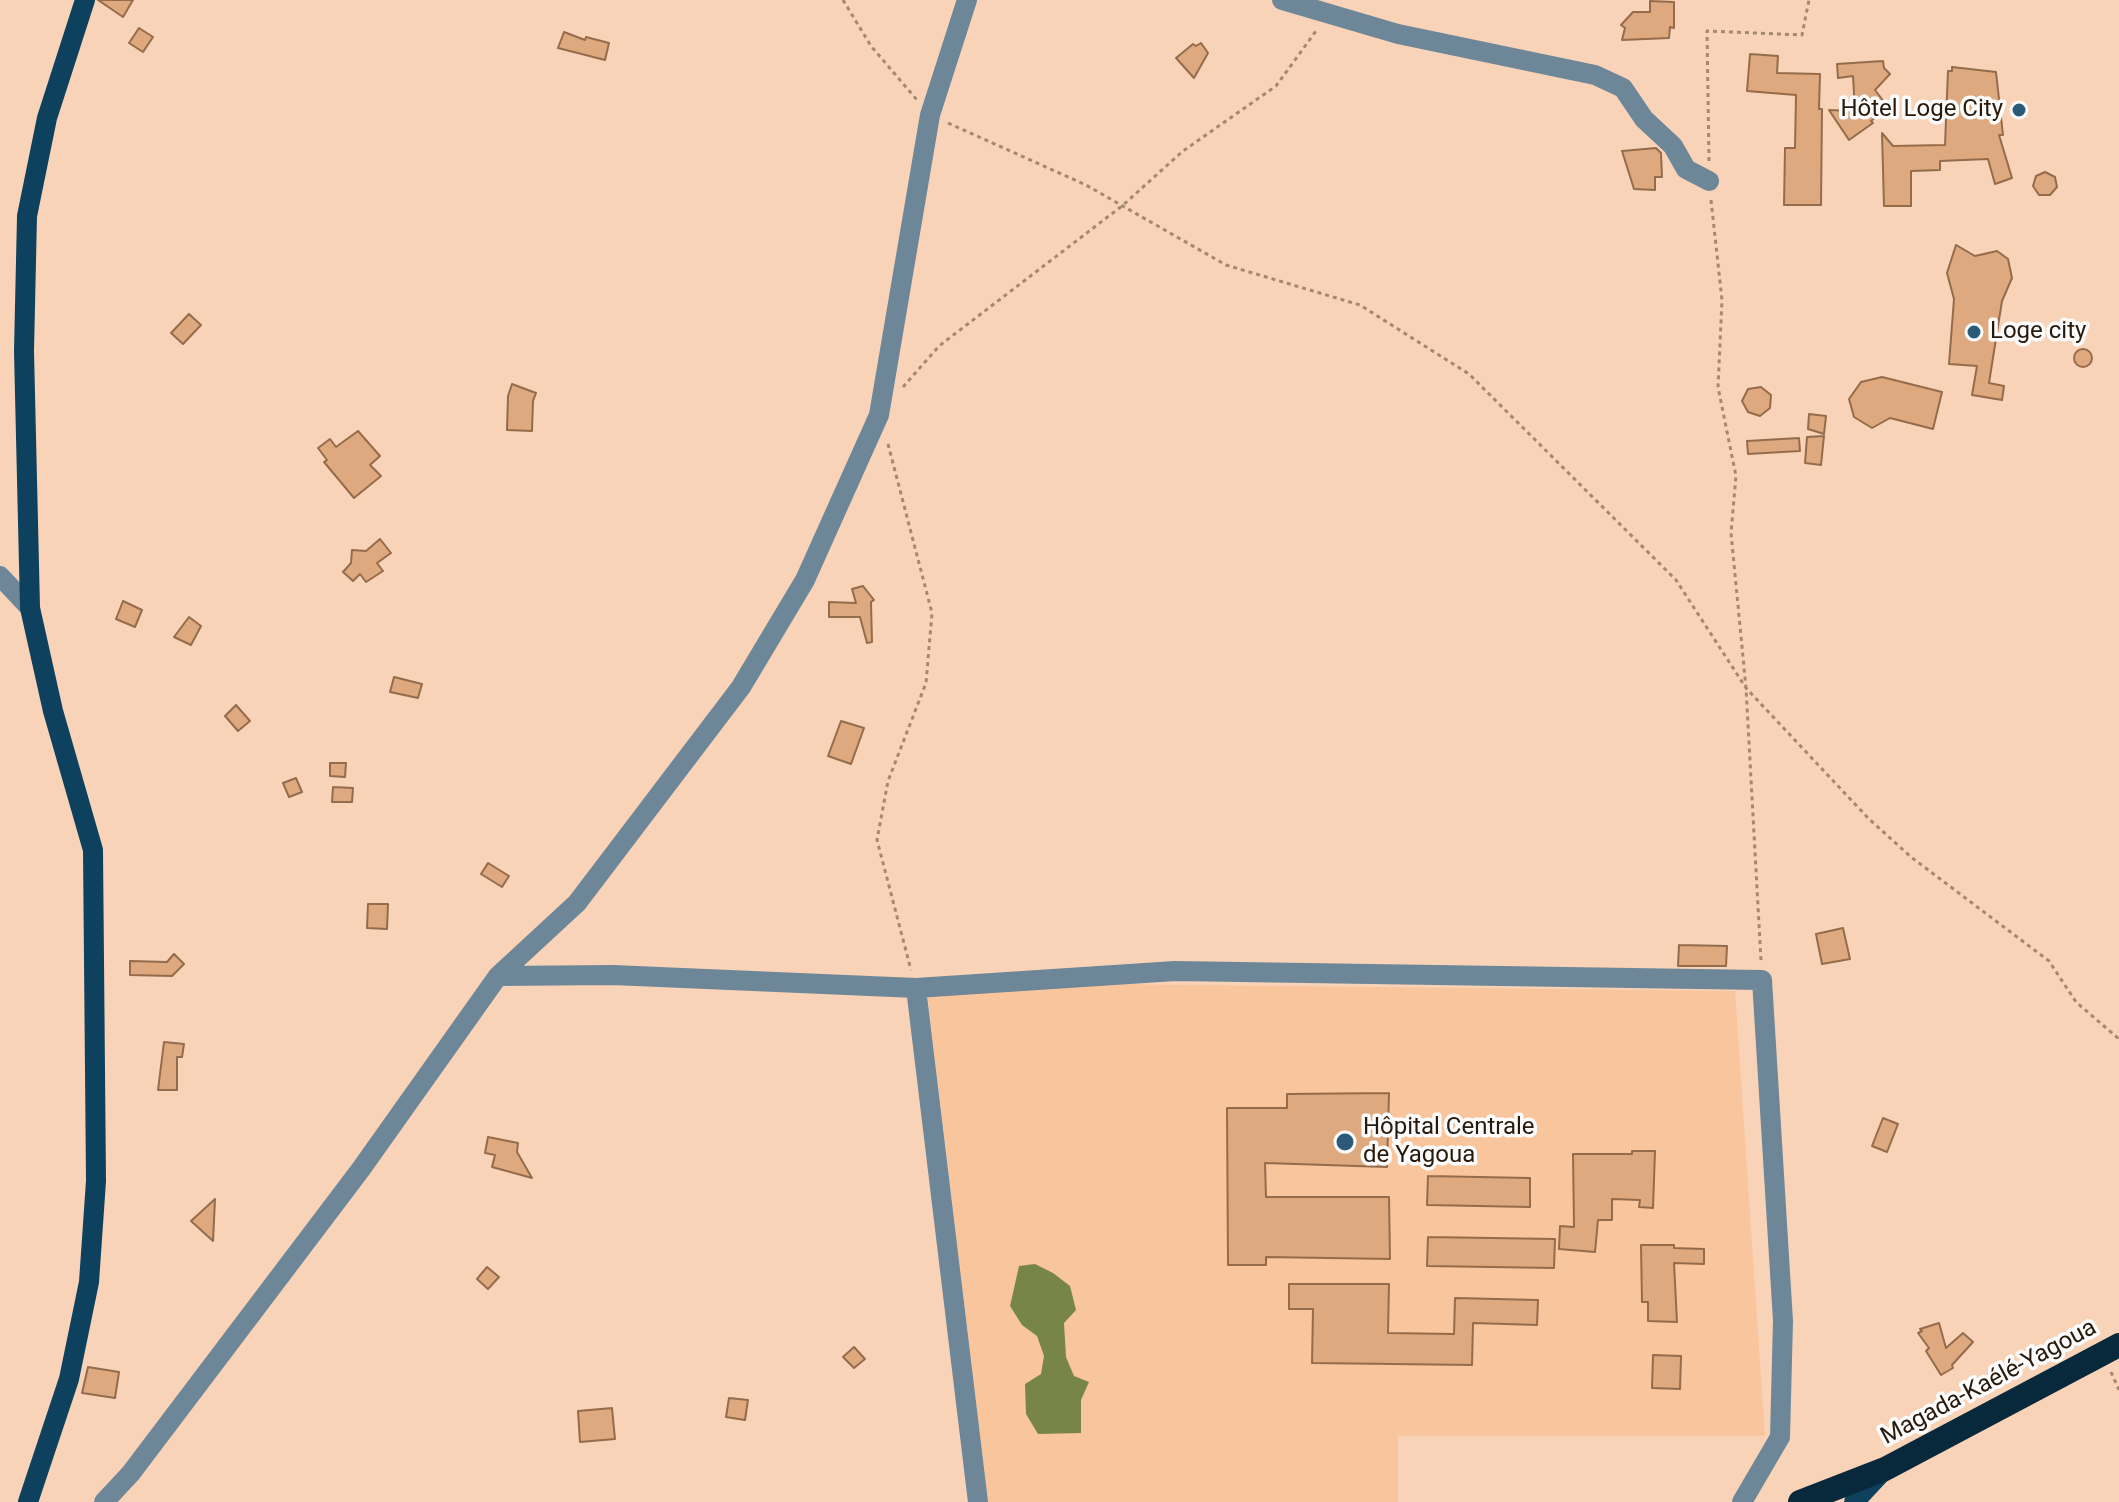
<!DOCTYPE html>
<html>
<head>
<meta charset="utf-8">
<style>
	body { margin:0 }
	canvas { display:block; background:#f8d3b7 }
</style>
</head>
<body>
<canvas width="2119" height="1502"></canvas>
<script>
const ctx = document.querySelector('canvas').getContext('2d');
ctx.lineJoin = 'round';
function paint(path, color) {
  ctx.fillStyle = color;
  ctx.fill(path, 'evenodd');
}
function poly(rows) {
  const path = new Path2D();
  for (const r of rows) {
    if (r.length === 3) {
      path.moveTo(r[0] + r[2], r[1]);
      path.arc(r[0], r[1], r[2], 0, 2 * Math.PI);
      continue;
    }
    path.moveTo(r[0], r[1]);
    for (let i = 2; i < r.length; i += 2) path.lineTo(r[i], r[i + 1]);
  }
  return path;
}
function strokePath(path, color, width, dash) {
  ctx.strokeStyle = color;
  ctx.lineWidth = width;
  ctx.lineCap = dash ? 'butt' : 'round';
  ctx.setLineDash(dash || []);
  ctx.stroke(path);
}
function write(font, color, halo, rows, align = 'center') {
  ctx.font = font + ' Roboto,sans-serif';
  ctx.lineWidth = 7;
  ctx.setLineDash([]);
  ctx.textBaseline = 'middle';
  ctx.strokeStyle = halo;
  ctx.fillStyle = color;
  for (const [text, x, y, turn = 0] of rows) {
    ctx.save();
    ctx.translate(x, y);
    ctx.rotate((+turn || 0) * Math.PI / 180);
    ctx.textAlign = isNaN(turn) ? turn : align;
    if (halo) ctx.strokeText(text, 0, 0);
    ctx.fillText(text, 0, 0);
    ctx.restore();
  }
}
paint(poly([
	[926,982,1735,991,1765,1436,1398,1436,1398,1502,988,1502]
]), '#f9c59d');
paint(poly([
	[1035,1264,1053,1273,1070,1286,1076,1310,1064,1323,1066,1357,1074,1376,1089,1382,1081,1400,1081,1433,1038,1434,1026,1414,1025,1384,1041,1374,1044,1356,1037,1336,1022,1325,1010,1306,1019,1266]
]), '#788549');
const building = poly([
	[98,0,133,0,123,17,98,0],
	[1650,1,1674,2,1674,28,1670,27,1669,38,1622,40,1625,28,1621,25,1633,12,1650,12,1650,1],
	[139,28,153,37,143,52,129,43,139,28],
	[564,32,585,40,586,37,609,43,605,60,558,48,564,32],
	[1201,43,1208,53,1194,78,1176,58,1193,44,1196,46,1201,43],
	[1750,54,1778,56,1777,73,1820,74,1819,109,1822,109,1821,205,1784,205,1785,148,1795,148,1796,95,1747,91,1750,54],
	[1883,61,1884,68,1890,74,1875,90,1888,107,1871,121,1873,123,1849,140,1829,110,1855,111,1853,76,1838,78,1837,64,1883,61],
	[1952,67,1996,72,2003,135,1999,135,2012,178,1995,184,1988,159,1940,161,1940,170,1911,171,1911,206,1884,206,1882,133,1893,146,1945,145,1948,71,1952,71,1952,67],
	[1656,148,1661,153,1662,177,1655,177,1655,190,1634,189,1622,151,1656,148],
	[2045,172,2055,177,2057,187,2050,195,2039,195,2033,186,2036,176,2045,172],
	[1956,245,1975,256,1997,251,2008,259,2012,278,2002,301,1989,383,2004,386,2002,400,1972,395,1977,366,1949,364,1954,299,1947,273,1956,245],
	[189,314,201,325,183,344,171,333,189,314],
	[2083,358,9],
	[1882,377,1942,392,1933,429,1890,418,1872,428,1854,417,1849,399,1861,382,1882,377],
	[512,384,536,393,533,401,532,431,507,430,508,396,512,384],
	[1761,387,1771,395,1770,408,1760,416,1748,412,1742,401,1748,389,1761,387],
	[1809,414,1826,416,1824,434,1808,429,1809,414],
	[358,431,380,456,370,465,381,476,354,498,324,462,327,460,318,448,330,439,336,447,358,431],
	[1824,436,1821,465,1805,463,1807,437,1824,436],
	[1799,438,1800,451,1748,454,1747,441,1799,438],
	[380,539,391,553,377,563,383,571,366,582,360,574,353,581,343,572,351,563,352,550,366,551,380,539],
	[863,586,874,600,871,602,872,642,867,643,860,617,829,617,829,602,856,603,852,589,863,586],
	[123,601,142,610,135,627,116,619,123,601],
	[189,617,201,626,191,645,174,637,189,617],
	[394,677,422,684,418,698,390,692,394,677],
	[236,705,250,721,238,731,225,716,236,705],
	[841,721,864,728,851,764,828,756,841,721],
	[330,763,346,763,345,777,330,776,330,763],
	[296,778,302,792,289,797,283,783,296,778],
	[333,787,353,788,352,802,332,802,333,787],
	[488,863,509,876,502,887,481,874,488,863],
	[368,904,388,904,387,929,367,928,368,904],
	[1843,928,1850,959,1822,964,1816,934,1843,928],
	[1679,945,1727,946,1726,966,1678,966,1679,945],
	[174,954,184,964,172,976,130,975,130,961,167,962,174,954],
	[164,1042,184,1044,182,1057,177,1057,177,1090,158,1090,164,1042],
	[1389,1093,1387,1167,1265,1163,1266,1197,1389,1197,1390,1259,1266,1257,1266,1265,1228,1265,1227,1108,1287,1108,1287,1094,1389,1093],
	[1883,1118,1898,1124,1887,1152,1872,1146,1883,1118],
	[488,1137,518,1143,517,1152,532,1178,492,1167,495,1155,485,1153,488,1137],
	[1632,1151,1655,1151,1653,1208,1639,1207,1640,1200,1612,1199,1612,1220,1598,1220,1595,1252,1559,1249,1560,1226,1574,1227,1573,1154,1632,1154,1632,1151],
	[1428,1176,1530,1178,1530,1207,1427,1205,1428,1176],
	[215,1199,213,1241,191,1221,215,1199],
	[1428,1237,1555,1239,1554,1268,1427,1266,1428,1237],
	[1641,1245,1674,1245,1674,1248,1704,1249,1704,1264,1674,1263,1677,1322,1648,1321,1648,1302,1642,1302,1641,1245],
	[487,1267,499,1277,488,1289,477,1279,487,1267],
	[1289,1284,1389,1284,1388,1333,1454,1334,1455,1298,1538,1300,1537,1325,1473,1323,1472,1365,1312,1363,1313,1309,1289,1309,1289,1284],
	[1939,1323,1946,1348,1963,1333,1973,1342,1952,1365,1953,1368,1941,1375,1926,1351,1929,1348,1918,1333,1922,1331,1920,1329,1939,1323],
	[854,1347,865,1359,854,1368,843,1357,854,1347],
	[1653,1355,1681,1356,1680,1389,1652,1388,1653,1355],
	[88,1367,119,1372,115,1398,82,1393,88,1367],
	[729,1398,748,1400,745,1420,726,1417,729,1398],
	[612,1408,615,1439,580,1442,578,1411,612,1408]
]);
paint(building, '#dea97f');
strokePath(building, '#956c4b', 2);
strokePath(poly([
	[843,0,871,46,917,100],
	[948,123,1086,185,1226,265,1360,305,1469,374,1676,580,1746,688,1869,819,1911,857,2049,961,2076,1002,2119,1039],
	[1709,161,1707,31,1802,35,1809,0],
	[1711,200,1722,300,1718,387,1736,476,1731,533,1746,688,1761,961],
	[903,387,939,346,1122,206,1183,151,1276,86,1316,31],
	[888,444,932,613,926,683,888,781,877,840,911,970],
	[2111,1372,2119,1390]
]), '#a48872', 3, [4, 4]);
strokePath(poly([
	[1282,0,1398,34,1595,75,1623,88,1644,119,1673,146,1686,169,1709,181],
	[0,576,30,608],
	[498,976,613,975,916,988,1175,971,1762,980,1783,1321,1780,1437,1742,1502],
	[916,988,978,1502],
	[104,1502,131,1473,361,1169,498,976,577,903,741,687,805,580,879,415,930,115,967,0]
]), '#6e8798', 20);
strokePath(poly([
	[28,1502,69,1379,89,1282,96,1181,93,850,53,711,30,608,24,351,27,216,47,118,85,0],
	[1854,1502,1884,1470]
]), '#0e415e', 20);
strokePath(poly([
	[1800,1502,1885,1469,2119,1345]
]), '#08283b', 24);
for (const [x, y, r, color] of [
	[2019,110,8,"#2b5b79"],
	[1974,332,8,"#2b5b79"],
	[1345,1142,10,"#2b5b79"]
]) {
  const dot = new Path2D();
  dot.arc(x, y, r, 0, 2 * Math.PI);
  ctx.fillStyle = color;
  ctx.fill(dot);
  strokePath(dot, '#fcfcfc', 3);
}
write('24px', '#29190b', '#fcfcfc', [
	["Hôtel Loge City",2003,110,"right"],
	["Loge city",1990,332],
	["Hôpital Centrale",1363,1128],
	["de Yagoua",1363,1156]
], 'left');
write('24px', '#29190b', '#fcfcfc', [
	["Magada-Kaélé-Yagoua",1989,1383,-28]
]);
</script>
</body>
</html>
